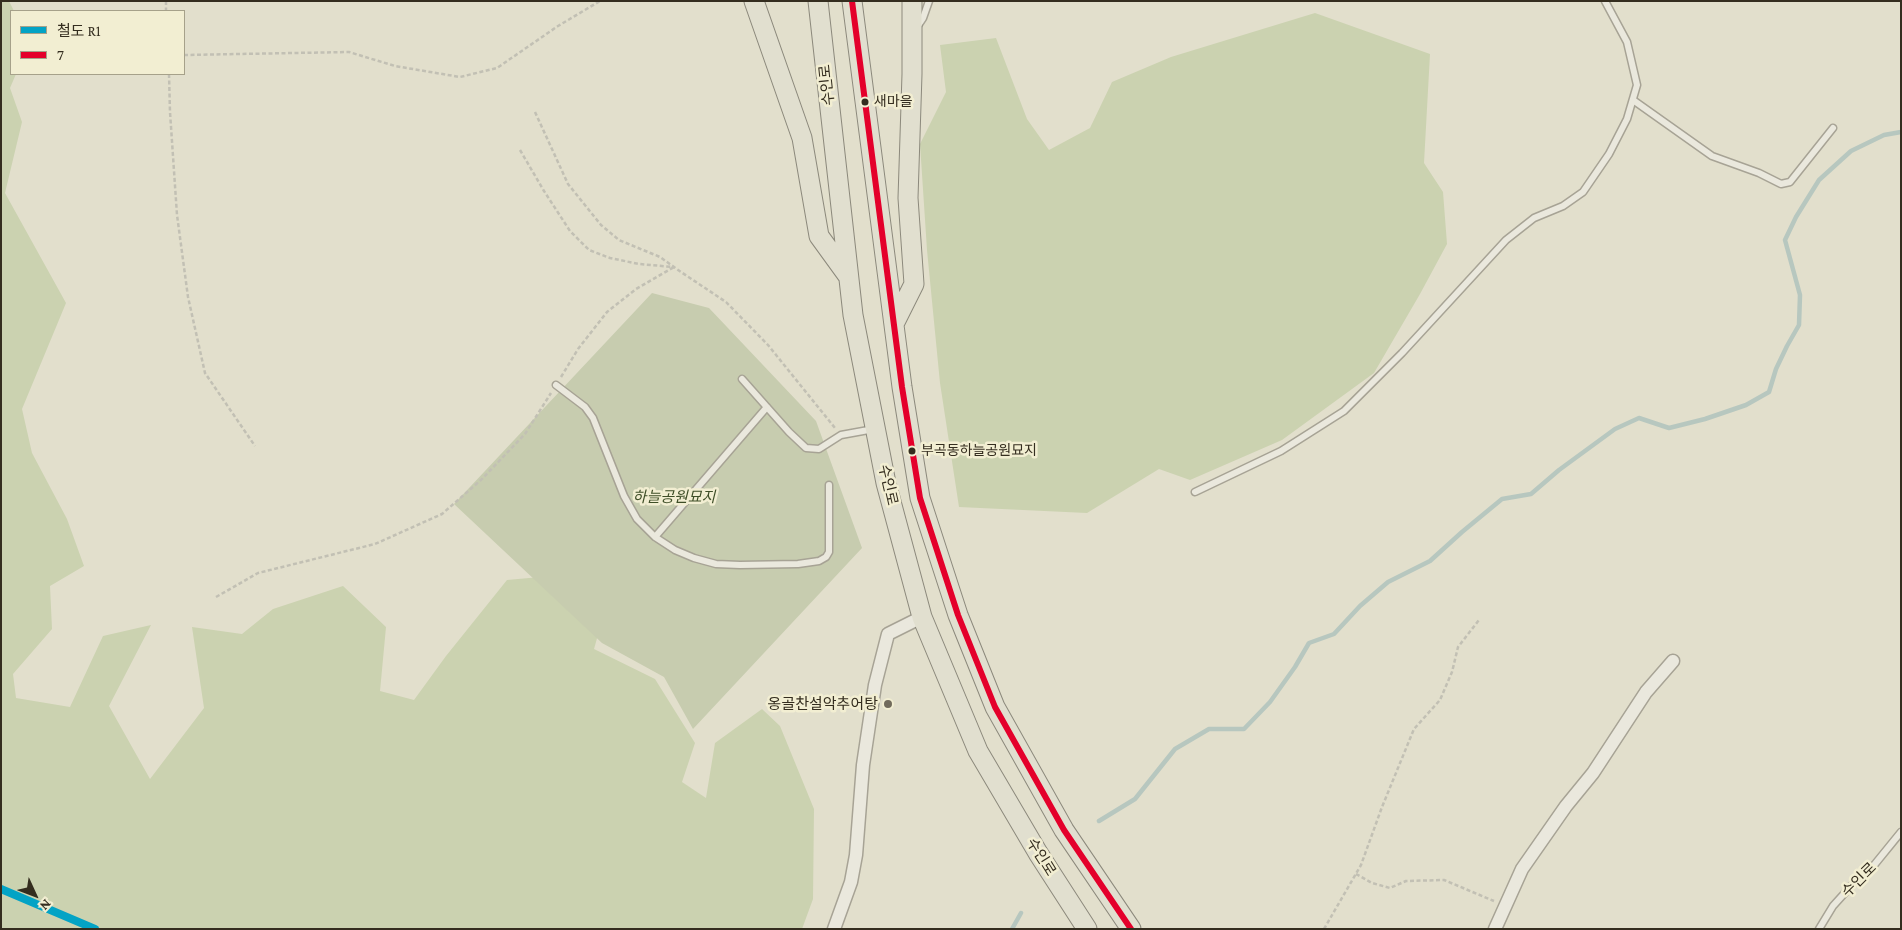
<!DOCTYPE html>
<html>
<head>
<meta charset="utf-8">
<style>
	body { margin:0 }
	#map { position:relative; width:1902px; height:930px; overflow:hidden; background:#e2dfcc; font-family:"Crimson Pro","Noto Sans KR",serif }
	canvas { display:block }
	.frame { position:absolute; inset:0; border:2px solid #342d1f; pointer-events:none }
	.legend { position:absolute; left:10px; top:10px; width:175px; height:65px; box-sizing:border-box; background:#f2eed2; border:1px solid #a6a18a; margin:0; padding:6px 9px; list-style:none; font-size:15px; color:#342d1f }
	.legend li { display:flex; align-items:center; gap:10px; height:25px }
	.legend b { width:25px; border:1px solid #a6a18a }
	.north { position:absolute; left:10px; top:870px; width:50px; height:50px; -webkit-text-stroke:4px #f2eed2; paint-order:stroke; rotate:133deg; font-size:14px; font-weight:700; line-height:20px; text-align:center; color:#342d1f }
	.north::after { content:''; display:block; margin:auto; width:18px; height:22px; background:#342d1f; clip-path:polygon(50% 0,100% 100%,50% 72%,0 100%) }
</style>
</head>
<body>
<div id="map">
<canvas width="1902" height="930"></canvas>
<div class="frame"></div>
<ul class="legend">
<li><b style="height:6px;background:#03a3c5"></b>철도 R1</li>
<li><b style="height:6px;background:#e4002b"></b>7</li>
</ul>
<div class="north">N</div>
</div>
<script>
const ctx = document.querySelector('canvas').getContext('2d');
ctx.lineJoin = 'round';
function paint(path, color) {
  ctx.fillStyle = color;
  ctx.fill(path, 'evenodd');
}
function poly(rows) {
  const path = new Path2D();
  for (const r of rows) {
    path.moveTo(r[0], r[1]);
    for (let i = 2; i < r.length; i += 2) path.lineTo(r[i], r[i + 1]);
  }
  return path;
}
function strokePath(path, color, width, dash) {
  ctx.strokeStyle = color;
  ctx.lineWidth = width;
  ctx.lineCap = dash ? 'butt' : 'round';
  ctx.setLineDash(dash || []);
  ctx.stroke(path);
}
function write(font, color, halo, rows, align = 'center') {
  ctx.font = font + ' "Crimson Pro","Noto Sans KR",serif';
  ctx.lineWidth = 5;
  ctx.setLineDash([]);
  ctx.textBaseline = 'middle';
  ctx.strokeStyle = halo;
  ctx.fillStyle = color;
  for (const [text, x, y, turn = 0] of rows) {
    ctx.save();
    ctx.translate(x, y);
    ctx.rotate((+turn || 0) * Math.PI / 180);
    ctx.textAlign = isNaN(turn) ? turn : align;
    if (halo) ctx.strokeText(text, 0, 0);
    ctx.fillText(text, 0, 0);
    ctx.restore();
  }
}
paint(poly([
	[1,1,9,1,14,11,11,11,11,74,16,74,10,88,22,122,5,193,66,303,22,409,32,453,67,519,84,566,50,586,52,629,13,674,16,698,70,707,103,636,151,625,109,706,150,779,204,708,192,627,242,634,273,609,343,586,386,627,380,691,414,700,446,656,507,580,573,574,603,617,594,649,655,679,695,743,682,782,706,798,715,743,762,709,780,726,814,809,813,899,802,929,1,929],
	[1315,13,1430,54,1424,163,1443,192,1447,244,1420,294,1374,373,1282,440,1190,480,1159,469,1087,513,959,507,940,383,927,250,920,144,946,92,940,45,996,38,1027,119,1049,150,1090,128,1112,82,1171,57]
]), '#cbd2b0');
paint(poly([
	[652,293,709,308,816,421,862,548,693,729,664,677,602,643,454,504]
]), '#c7ccaf');
strokePath(poly([
	[1099,821,1135,799,1175,749,1209,729,1244,729,1270,702,1295,667,1309,643,1334,634,1360,606,1388,582,1430,561,1462,532,1502,499,1531,494,1559,470,1615,429,1639,418,1669,428,1705,419,1746,405,1769,392,1776,369,1787,346,1799,325,1800,295,1785,240,1796,217,1819,180,1851,151,1884,135,1901,132],
	[1012,929,1021,913]
]), '#b7c7bf', 4.5);
const lane = poly([
	[917,27,923,18,929,1],
	[1633,100,1712,156,1759,173,1781,184,1790,182,1833,128],
	[742,379,789,432,806,448,819,449,841,435,874,429],
	[556,385,585,407,593,418,624,496,637,519,655,537],
	[767,407,655,537,675,550,694,558,716,564,740,565,798,564,819,561,826,557,829,552,829,485],
	[1195,492,1281,451,1344,411,1402,353,1506,240,1534,218,1563,206,1583,192,1609,154,1627,119,1637,85,1627,42,1605,1],
	[1819,929,1833,906,1852,885,1875,864,1901,832]
]);
const street = poly([
	[834,929,851,882,856,855,863,765,875,685,888,634,922,617],
	[1495,929,1522,869,1566,806,1593,773,1646,692,1673,661]
]);
const primary = poly([
	[754,1,802,138,819,236,848,276],
	[818,1,853,315,886,483,922,617,978,751,1038,853,1087,929],
	[852,1,902,387,920,498,958,615,995,707,1064,830,1131,929],
	[894,324,914,284,908,198,912,74,912,1]
]);
strokePath(lane, '#a7a395', 9);
strokePath(street, '#a7a395', 15);
strokePath(primary, '#8c897c', 21);
strokePath(poly([
	[166,1,166,11],
	[184,55,349,52,395,66,460,77,497,68,558,26,600,1],
	[169,74,170,112,177,215,188,297,205,373,255,446],
	[535,112,568,184,601,225,619,240,660,257,681,272,726,302,768,345,835,428],
	[520,150,544,191,570,231,589,250,610,258,639,264,673,267],
	[561,377,578,349,607,312,636,289,674,267],
	[216,597,258,573,375,544,442,514,481,480,525,434,551,393],
	[1356,874,1372,883,1390,888,1406,881,1444,880,1494,901],
	[1324,929,1361,865,1382,807,1414,729,1440,700,1452,672,1458,647,1479,620]
]), '#c2c0b4', 2.5, [4, 2.5]);
strokePath(lane, '#eae8dd', 6);
strokePath(street, '#eae8dd', 12);
strokePath(primary, '#e1dfcf', 19);
strokePath(poly([
	[852,1,902,387,920,498,958,615,995,707,1064,830,1131,929]
]), '#e4002b', 6);
strokePath(poly([
	[1,889,95,929]
]), '#03a3c5', 8);
for (const [x, y, r, color] of [
	[865,102,4.5,"#342d1f"],
	[912,451,4.5,"#342d1f"],
	[888,704,5,"#716b5c"]
]) {
  const dot = new Path2D();
  dot.arc(x, y, r, 0, 2 * Math.PI);
  ctx.fillStyle = color;
  ctx.fill(dot);
  strokePath(dot, '#f2eed2', 2);
}
write('14px', '#342d1f', '#f2eed2', [
	["새마을",874,102],
	["부곡동하늘공원묘지",921,451]
], 'left');
write('15px', '#342d1f', '#f2eed2', [
	["수인로",827,85,-96],
	["수인로",888,485,77],
	["수인로",1041,857,58],
	["수인로",1859,880,-45]
]);
write('italic 15px', '#3e4e27', '#f2eed2', [
	["하늘공원묘지",674,497]
]);
write('15px', '#342d1f', '#f2eed2', [
	["옹골찬설악추어탕",878,704]
], 'right');
</script>
</body>
</html>
